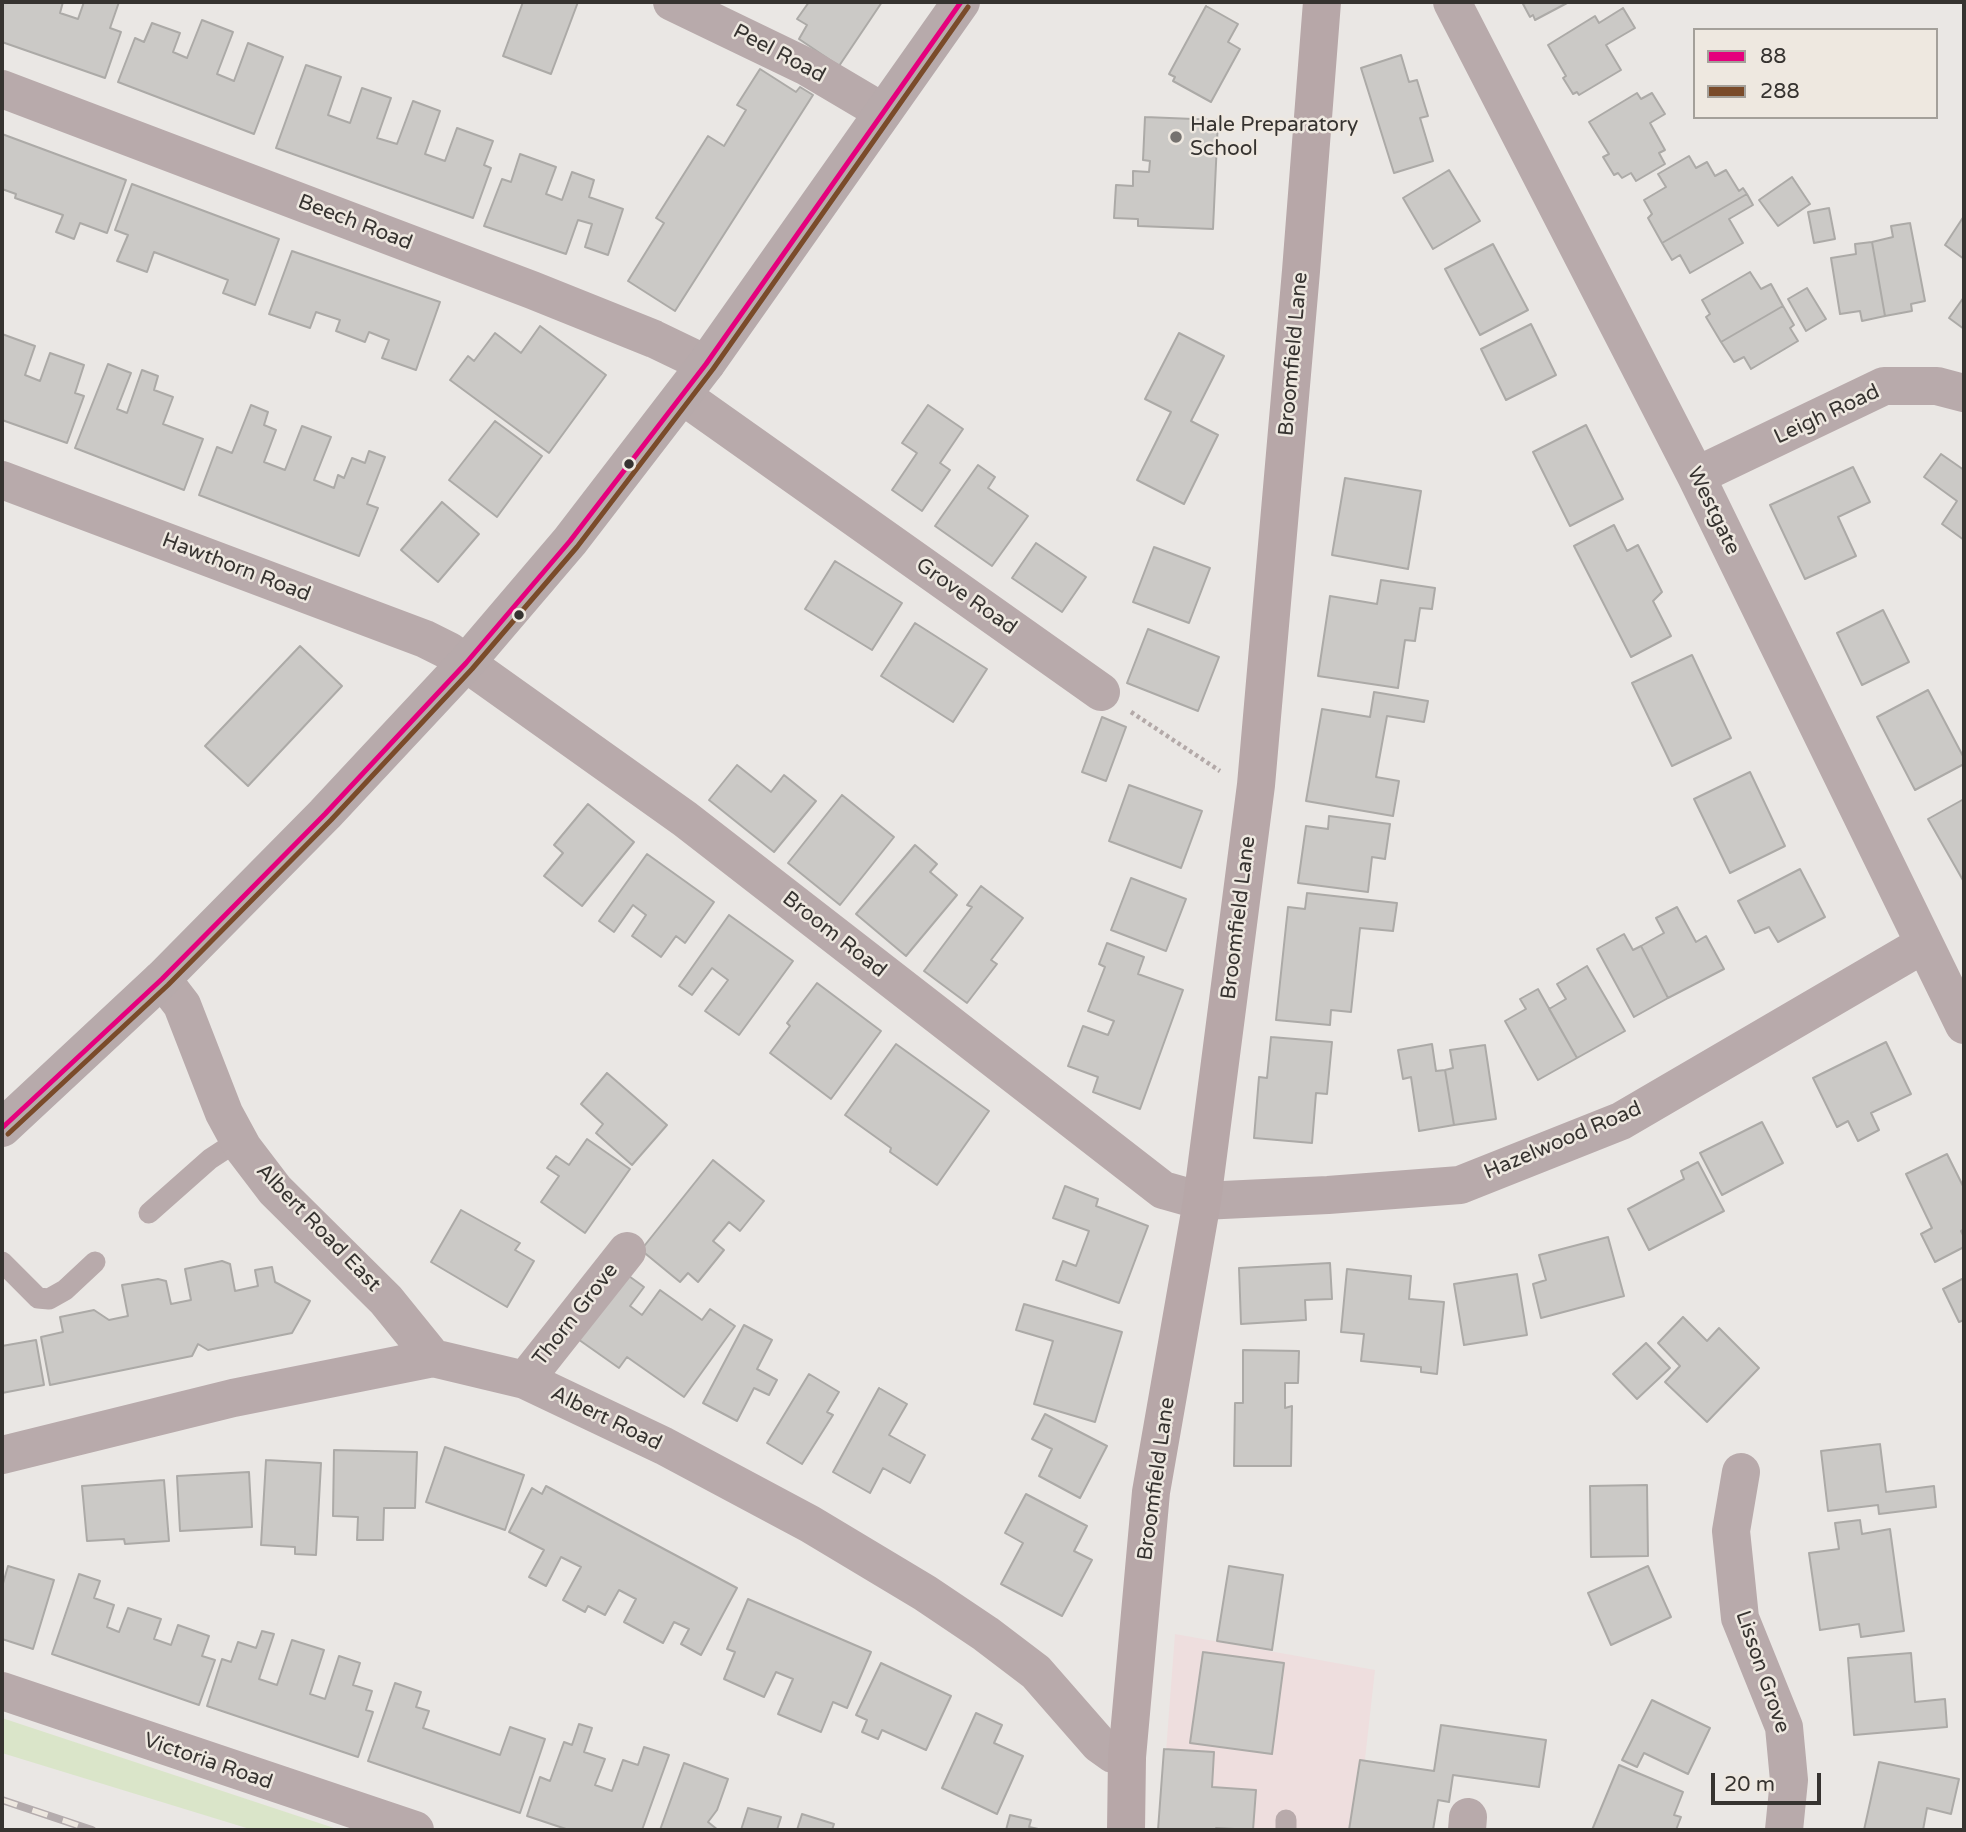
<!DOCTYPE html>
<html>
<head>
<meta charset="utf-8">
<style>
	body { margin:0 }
	#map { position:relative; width:1966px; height:1832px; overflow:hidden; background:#eae7e4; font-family:"Varela Round",sans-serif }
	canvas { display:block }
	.frame { position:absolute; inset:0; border:4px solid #363330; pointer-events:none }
	.legend { position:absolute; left:1693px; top:28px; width:245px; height:91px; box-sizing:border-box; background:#eee8e0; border:2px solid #a4a09a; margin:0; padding:9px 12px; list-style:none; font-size:21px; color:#363330 }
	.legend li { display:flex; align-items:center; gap:14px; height:35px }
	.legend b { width:35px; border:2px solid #a4a09a }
	.scale { position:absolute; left:1711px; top:1773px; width:110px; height:32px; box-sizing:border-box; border:4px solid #363330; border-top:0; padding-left:9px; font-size:21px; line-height:24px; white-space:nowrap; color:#363330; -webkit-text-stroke:5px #eee8e0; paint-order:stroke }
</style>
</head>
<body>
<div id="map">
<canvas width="1966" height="1832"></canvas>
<div class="frame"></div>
<ul class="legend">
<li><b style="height:9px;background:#e5007d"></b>88</li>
<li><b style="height:9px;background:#7a4b2a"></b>288</li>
</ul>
<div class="scale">20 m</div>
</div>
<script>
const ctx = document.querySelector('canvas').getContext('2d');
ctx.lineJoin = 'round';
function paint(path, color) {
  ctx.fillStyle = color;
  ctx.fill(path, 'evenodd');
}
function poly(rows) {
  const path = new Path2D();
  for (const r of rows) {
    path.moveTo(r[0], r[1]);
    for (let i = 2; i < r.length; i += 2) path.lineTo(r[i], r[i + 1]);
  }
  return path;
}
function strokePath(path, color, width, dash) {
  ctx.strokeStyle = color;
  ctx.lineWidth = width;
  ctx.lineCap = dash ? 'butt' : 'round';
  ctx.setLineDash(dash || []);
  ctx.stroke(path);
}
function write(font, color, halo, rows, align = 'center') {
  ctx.font = font + ' "Varela Round",sans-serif';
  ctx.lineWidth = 5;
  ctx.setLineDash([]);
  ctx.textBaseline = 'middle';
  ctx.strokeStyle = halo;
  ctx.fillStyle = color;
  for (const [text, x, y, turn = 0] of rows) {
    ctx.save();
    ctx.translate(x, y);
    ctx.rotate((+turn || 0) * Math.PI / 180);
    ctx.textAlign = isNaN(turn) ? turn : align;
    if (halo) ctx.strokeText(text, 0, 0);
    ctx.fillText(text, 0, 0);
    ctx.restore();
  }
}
paint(poly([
	[1175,1634,1375,1670,1357,1830,1160,1830]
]), '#eedede');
paint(poly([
	[2,1718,340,1830,253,1830,2,1753]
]), '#dae5c9');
const building = poly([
	[2,2,63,2,60,13,78,19,84,2,119,2,110,28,121,32,105,78,2,42,2,2],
	[523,2,578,2,551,74,503,56,523,2],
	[809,2,882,2,839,66,799,39,807,25,797,19,809,2],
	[1528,2,1569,2,1535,20,1533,15,1530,17,1523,4,1528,2],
	[1206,6,1238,24,1228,42,1240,49,1211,102,1173,81,1175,77,1169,74,1206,6],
	[1623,8,1635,28,1606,45,1621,70,1579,95,1577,92,1573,94,1563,78,1566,76,1548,45,1595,16,1599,23,1623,8],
	[202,20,233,32,217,74,234,81,248,43,283,57,254,134,118,82,135,38,144,42,152,23,180,33,173,52,187,58,202,20],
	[1401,55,1409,82,1417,80,1428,116,1420,118,1433,161,1394,173,1361,68,1401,55],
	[306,65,341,77,328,115,350,123,362,88,391,98,377,138,397,144,413,101,440,111,425,154,445,161,457,128,493,141,484,165,491,168,473,218,276,148,306,65],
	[760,69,796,92,800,87,813,95,675,311,628,281,664,223,656,218,708,136,724,146,746,110,737,105,760,69],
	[1637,93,1641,99,1652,93,1665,114,1650,123,1665,150,1659,153,1665,164,1636,181,1631,173,1622,178,1618,173,1614,175,1603,157,1609,154,1589,122,1637,93],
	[1145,117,1218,120,1213,229,1138,226,1138,219,1114,218,1116,185,1133,186,1133,171,1149,172,1150,161,1143,160,1145,117],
	[2,134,126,180,107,233,80,223,74,239,56,232,63,215,15,198,16,194,2,189,2,134],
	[520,154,556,167,546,194,562,200,572,172,594,180,589,197,623,209,608,255,585,247,592,224,578,220,566,254,484,226,502,179,511,182,520,154],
	[1689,156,1696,168,1707,162,1715,176,1726,170,1739,191,1743,188,1747,194,1662,243,1648,218,1652,214,1644,200,1666,187,1658,174,1689,156],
	[1449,170,1480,221,1433,249,1403,198,1449,170],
	[1792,177,1810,204,1778,226,1759,200,1792,177],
	[132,184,279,239,255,305,223,293,228,280,154,252,147,272,117,261,128,235,115,230,132,184],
	[1747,194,1753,205,1729,219,1743,243,1690,273,1680,255,1672,260,1662,243,1747,194],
	[1829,208,1835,239,1814,243,1808,212,1829,208],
	[1964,216,1964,259,1945,245,1964,216],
	[1910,223,1925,301,1911,304,1912,311,1885,316,1872,242,1893,237,1891,226,1910,223],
	[1872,242,1885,316,1862,321,1860,311,1840,314,1831,258,1856,254,1855,244,1872,242],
	[1493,244,1528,310,1480,335,1445,269,1493,244],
	[292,251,440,302,416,370,382,358,389,340,369,332,365,342,336,331,340,320,316,312,310,328,269,314,292,251],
	[1750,272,1761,289,1771,284,1783,306,1721,342,1706,317,1710,314,1702,300,1750,272],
	[1807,288,1826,319,1806,331,1788,299,1807,288],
	[1964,297,1964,329,1949,318,1964,297],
	[1783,306,1794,325,1790,328,1798,341,1751,369,1744,357,1734,362,1721,342,1783,306],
	[1531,324,1556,375,1506,400,1481,349,1531,324],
	[540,326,606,375,549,453,450,380,468,356,474,361,495,333,521,353,540,326],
	[1179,333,1224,356,1191,421,1218,435,1184,504,1137,480,1171,412,1145,399,1179,333],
	[2,334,35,346,25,375,40,381,50,353,84,365,75,393,84,396,67,443,2,420,2,334],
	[108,364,131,373,117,409,127,413,142,370,158,376,154,390,173,397,163,424,203,439,184,490,75,448,108,364],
	[251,405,268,412,264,425,276,430,264,462,285,470,302,426,331,437,314,480,334,488,338,475,344,478,352,458,365,463,369,451,385,457,367,504,378,508,359,556,199,495,217,447,232,453,251,405],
	[928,405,963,429,940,463,950,470,922,511,892,490,917,453,902,443,928,405],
	[495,421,542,456,497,517,449,480,495,421],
	[1586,425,1623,499,1570,526,1533,452,1586,425],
	[1941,454,1964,470,1964,540,1942,524,1957,501,1924,477,1941,454],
	[978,465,995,477,988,488,1028,516,992,566,935,526,978,465],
	[1853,467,1870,502,1838,517,1856,556,1805,579,1770,505,1853,467],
	[1345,478,1421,491,1408,569,1332,555,1345,478],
	[442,502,479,534,438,582,401,550,442,502],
	[1614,525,1627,551,1638,545,1662,592,1653,601,1671,636,1631,657,1574,546,1614,525],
	[1036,543,1086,577,1062,612,1012,578,1036,543],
	[1154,547,1210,568,1189,623,1133,602,1154,547],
	[835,561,902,603,872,650,805,609,835,561],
	[1381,580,1435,588,1432,609,1420,608,1415,641,1405,640,1398,688,1318,676,1330,596,1377,604,1381,580],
	[1883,610,1909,662,1862,685,1837,633,1883,610],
	[915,623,987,669,953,722,881,676,915,623],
	[1148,629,1219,657,1198,711,1127,683,1148,629],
	[300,646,342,686,248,786,205,746,300,646],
	[1692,655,1731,738,1672,766,1632,683,1692,655],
	[1928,690,1964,758,1964,764,1915,790,1877,717,1928,690],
	[1374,692,1428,701,1424,722,1387,716,1376,777,1399,781,1393,816,1306,801,1322,709,1370,717,1374,692],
	[1102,717,1126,727,1106,781,1082,772,1102,717],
	[737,765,771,792,784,775,816,801,774,852,709,800,737,765],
	[1750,772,1785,846,1730,873,1694,799,1750,772],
	[1129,785,1202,811,1181,868,1109,841,1129,785],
	[842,795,894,837,840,905,788,863,842,795],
	[1964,799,1964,882,1928,819,1964,799],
	[588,804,634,842,582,906,544,876,563,853,554,845,588,804],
	[1329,816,1390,824,1385,859,1372,857,1368,892,1298,883,1306,826,1328,829,1329,816],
	[915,845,937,864,930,872,957,895,906,956,856,914,915,845],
	[647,854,714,902,685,943,676,936,661,957,632,936,646,915,633,905,614,932,599,921,647,854],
	[1800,869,1825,917,1778,942,1769,927,1755,933,1738,901,1800,869],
	[1131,878,1186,899,1166,951,1111,930,1131,878],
	[981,886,1023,918,991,960,997,964,967,1003,924,971,972,907,967,905,981,886],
	[1307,893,1397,903,1393,931,1360,928,1351,1012,1331,1010,1330,1025,1276,1020,1288,907,1305,909,1307,893],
	[1677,907,1696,942,1706,936,1724,969,1668,998,1641,946,1664,933,1656,918,1677,907],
	[729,915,793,961,739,1035,705,1011,728,980,712,968,692,995,679,986,729,915],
	[1624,934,1633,950,1641,946,1668,998,1634,1017,1597,949,1624,934],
	[1107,943,1144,957,1138,974,1183,990,1140,1109,1093,1092,1098,1077,1068,1066,1083,1026,1108,1035,1114,1021,1088,1011,1105,967,1099,964,1107,943],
	[1587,966,1625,1031,1577,1058,1549,1009,1566,999,1557,984,1587,966],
	[817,983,881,1031,831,1099,770,1053,790,1026,787,1023,817,983],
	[1538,989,1577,1058,1538,1080,1505,1021,1526,1009,1520,999,1538,989],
	[1271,1037,1332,1042,1327,1094,1316,1093,1312,1143,1254,1138,1259,1077,1267,1078,1271,1037],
	[1886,1042,1911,1094,1871,1113,1879,1130,1858,1141,1848,1121,1837,1127,1813,1078,1886,1042],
	[896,1044,989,1111,937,1185,890,1152,891,1148,845,1115,896,1044],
	[1432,1044,1436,1071,1445,1070,1454,1125,1419,1131,1411,1077,1403,1079,1398,1050,1432,1044],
	[1485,1045,1496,1119,1454,1125,1445,1070,1453,1068,1450,1050,1485,1045],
	[607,1073,667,1125,632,1165,596,1133,603,1124,581,1104,607,1073],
	[1762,1122,1783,1163,1722,1195,1700,1153,1762,1122],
	[587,1139,630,1169,585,1233,541,1202,559,1176,547,1168,556,1156,569,1165,587,1139],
	[1947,1154,1964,1188,1964,1229,1961,1231,1964,1237,1964,1247,1935,1262,1921,1234,1932,1228,1906,1174,1947,1154],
	[713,1160,764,1201,740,1231,729,1222,713,1241,724,1250,698,1282,688,1273,680,1282,641,1250,713,1160],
	[1698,1162,1724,1211,1649,1250,1628,1209,1684,1179,1681,1171,1698,1162],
	[1065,1186,1098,1199,1096,1206,1148,1226,1119,1303,1056,1280,1063,1261,1076,1266,1089,1231,1053,1218,1065,1186],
	[461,1210,520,1243,515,1250,534,1261,507,1307,431,1262,461,1210],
	[1608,1237,1624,1296,1541,1318,1533,1284,1546,1280,1539,1255,1608,1237],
	[222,1261,230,1264,235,1291,258,1286,255,1270,272,1267,275,1282,310,1301,292,1333,208,1350,198,1344,192,1356,50,1385,41,1337,63,1332,60,1317,94,1310,109,1320,128,1316,122,1285,158,1279,166,1281,171,1304,191,1300,185,1269,222,1261],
	[1330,1263,1332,1299,1305,1300,1306,1320,1241,1324,1239,1268,1330,1263],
	[1347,1269,1411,1276,1409,1299,1444,1302,1437,1374,1421,1372,1421,1367,1361,1361,1364,1334,1341,1332,1347,1269],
	[622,1271,644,1287,630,1306,642,1315,660,1290,702,1320,710,1309,735,1326,684,1397,627,1357,619,1368,575,1337,622,1271],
	[1517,1274,1527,1335,1464,1345,1454,1284,1517,1274],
	[1964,1278,1964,1320,1959,1322,1943,1289,1964,1278],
	[1024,1304,1122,1332,1095,1422,1034,1404,1053,1341,1016,1330,1024,1304],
	[1683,1317,1707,1341,1719,1328,1759,1368,1707,1422,1665,1382,1680,1366,1658,1343,1683,1317],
	[744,1325,772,1340,757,1369,777,1380,769,1395,754,1388,737,1421,703,1403,744,1325],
	[36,1340,44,1385,2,1393,2,1346,36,1340],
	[1646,1343,1670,1368,1637,1399,1613,1374,1646,1343],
	[1243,1350,1299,1351,1298,1383,1285,1383,1285,1408,1292,1406,1291,1466,1234,1466,1235,1403,1243,1403,1243,1350],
	[809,1374,839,1392,827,1412,833,1415,802,1464,767,1443,809,1374],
	[879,1388,907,1404,889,1435,925,1455,910,1483,883,1468,870,1493,833,1472,879,1388],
	[1045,1414,1107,1446,1080,1498,1039,1476,1052,1449,1032,1439,1045,1414],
	[1880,1444,1886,1492,1934,1486,1936,1507,1879,1514,1878,1505,1828,1511,1821,1451,1880,1444],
	[445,1447,524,1475,505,1530,426,1502,445,1447],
	[334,1450,417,1452,415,1508,384,1508,383,1540,357,1540,358,1517,333,1516,334,1450],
	[266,1460,321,1463,316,1555,295,1554,295,1547,261,1545,266,1460],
	[249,1472,252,1527,180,1531,177,1476,249,1472],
	[164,1480,169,1541,125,1544,124,1539,87,1541,82,1486,164,1480],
	[1647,1485,1648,1556,1591,1557,1590,1486,1647,1485],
	[546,1486,737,1588,701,1655,681,1644,689,1629,674,1622,663,1643,624,1622,636,1599,619,1590,605,1615,588,1606,585,1612,563,1600,581,1567,561,1557,546,1586,529,1577,544,1550,509,1532,532,1488,542,1494,546,1486],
	[1026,1494,1087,1526,1074,1551,1092,1560,1062,1616,1001,1584,1023,1543,1005,1533,1026,1494],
	[1860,1520,1862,1534,1890,1529,1904,1631,1861,1637,1859,1624,1820,1630,1809,1553,1839,1549,1835,1523,1860,1520],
	[8,1566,54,1580,33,1649,2,1639,2,1587,8,1566],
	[1229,1566,1283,1575,1272,1650,1217,1641,1229,1566],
	[1648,1566,1671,1617,1611,1645,1588,1593,1648,1566],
	[79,1574,100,1581,94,1598,114,1605,107,1627,119,1632,128,1608,161,1619,154,1639,171,1645,178,1625,209,1636,202,1656,215,1660,199,1705,52,1654,79,1574],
	[748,1599,871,1652,847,1708,833,1702,821,1732,778,1714,793,1679,776,1672,764,1697,724,1679,735,1652,727,1649,748,1599],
	[262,1631,274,1634,259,1679,277,1685,292,1640,324,1650,310,1694,325,1699,339,1656,360,1663,353,1685,372,1691,366,1710,373,1712,358,1757,207,1706,222,1659,231,1662,238,1642,256,1648,262,1631],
	[1203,1652,1284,1663,1272,1754,1190,1743,1203,1652],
	[1911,1653,1915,1702,1945,1699,1947,1727,1854,1735,1848,1658,1911,1653],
	[881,1663,951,1696,926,1750,882,1730,878,1739,862,1732,867,1720,856,1715,881,1663],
	[395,1683,421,1692,416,1707,429,1711,423,1728,500,1755,510,1727,545,1739,520,1813,368,1761,395,1683],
	[1652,1700,1710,1728,1688,1774,1644,1753,1637,1767,1622,1760,1652,1700],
	[976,1713,1002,1725,994,1743,1023,1756,997,1814,942,1788,976,1713],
	[579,1724,592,1728,584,1752,605,1759,595,1785,612,1791,623,1760,638,1765,644,1747,669,1755,642,1830,569,1830,527,1816,540,1777,550,1781,564,1742,572,1745,579,1724],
	[1441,1725,1546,1740,1539,1787,1453,1775,1449,1802,1438,1800,1433,1830,1349,1830,1360,1760,1434,1771,1441,1725],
	[1164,1749,1214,1752,1212,1787,1256,1790,1253,1830,1216,1828,1215,1830,1158,1830,1164,1749],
	[1879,1762,1959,1779,1951,1814,1927,1808,1923,1830,1864,1830,1879,1762],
	[684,1763,728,1779,717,1810,708,1822,718,1830,660,1830,684,1763],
	[1619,1765,1683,1792,1674,1815,1681,1817,1676,1830,1592,1830,1619,1765],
	[748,1808,781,1817,777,1830,741,1830,748,1808],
	[802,1814,834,1824,832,1830,797,1830,802,1814],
	[1010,1815,1031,1820,1029,1827,1043,1830,1006,1830,1010,1815]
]);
paint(building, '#cbc9c6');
strokePath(building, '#acaaa7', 2);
strokePath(poly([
	[1131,712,1220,771]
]), '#b3a9a8', 4.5, [3.5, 3.5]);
strokePath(poly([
	[149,1213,210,1159,239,1140],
	[2,1262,38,1298,49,1299,65,1290,95,1262],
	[1286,1830,1286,1820]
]), '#b8aaab', 21);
strokePath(poly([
	[672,2,807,67,883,112],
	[1452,2,1696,476,1964,1025],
	[2,89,532,290,654,339,706,364],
	[683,396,1101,692],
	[1696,476,1884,386,1937,386,1964,393],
	[2,480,425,639,449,651,685,819,1163,1190,1202,1201,1328,1195,1460,1185,1621,1121,1924,944],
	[162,979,182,1005,224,1113,243,1148,275,1190,386,1300,433,1358],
	[525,1380,627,1251],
	[2,1455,233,1398,433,1358,525,1380,664,1446,810,1524,925,1593,986,1634,1036,1672,1099,1744,1113,1754,1127,1757],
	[1741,1472,1731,1531,1740,1618,1784,1727,1789,1780,1784,1830],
	[2,1691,415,1830],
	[1467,1830,1468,1817]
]), '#b8aaab', 38);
strokePath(poly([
	[1126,1830,1127,1757,1151,1492,1202,1201,1256,785,1301,271,1322,2]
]), '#b7a7a8', 38);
strokePath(poly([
	[2,1128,162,979,325,814,466,663,570,541,706,364,961,2]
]), '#b7aaab', 38);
const rail = poly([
	[2,1800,92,1830]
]);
strokePath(rail, '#b4acad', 8);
strokePath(rail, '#eee8e0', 5, [16]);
strokePath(poly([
	[2,1128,162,979,325,814,466,663,570,541,706,364,961,2]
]), '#e5007d', 5);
strokePath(poly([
	[8,1134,168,985,331,820,472,669,577,547,713,369,968,7]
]), '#7a4b2a', 5);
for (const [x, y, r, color] of [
	[1176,137,7,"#75726f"],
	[629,464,6,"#363330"],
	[519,615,6,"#363330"]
]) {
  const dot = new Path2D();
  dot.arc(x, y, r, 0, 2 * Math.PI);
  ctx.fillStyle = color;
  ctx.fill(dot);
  strokePath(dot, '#eee8e0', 2.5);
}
write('21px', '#363330', '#eee8e0', [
	["Peel Road",779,54,28],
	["Beech Road",355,223,21],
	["Broomfield Lane",1294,354,-85],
	["Leigh Road",1827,415,-25],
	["Westgate",1713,511,64],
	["Hawthorn Road",236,568,21],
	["Grove Road",966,597,35],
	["Broomfield Lane",1239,918,-83],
	["Broom Road",834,935,38],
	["Hazelwood Road",1563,1141,-23],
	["Albert Road East",318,1228,46],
	["Thorn Grove",576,1315,-52],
	["Albert Road",606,1419,26],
	["Broomfield Lane",1157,1479,-82],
	["Lisson Grove",1762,1672,71],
	["Victoria Road",208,1762,19]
]);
write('21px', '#363330', '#eee8e0', [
	["Hale Preparatory",1190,125],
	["School",1190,149]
], 'left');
</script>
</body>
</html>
